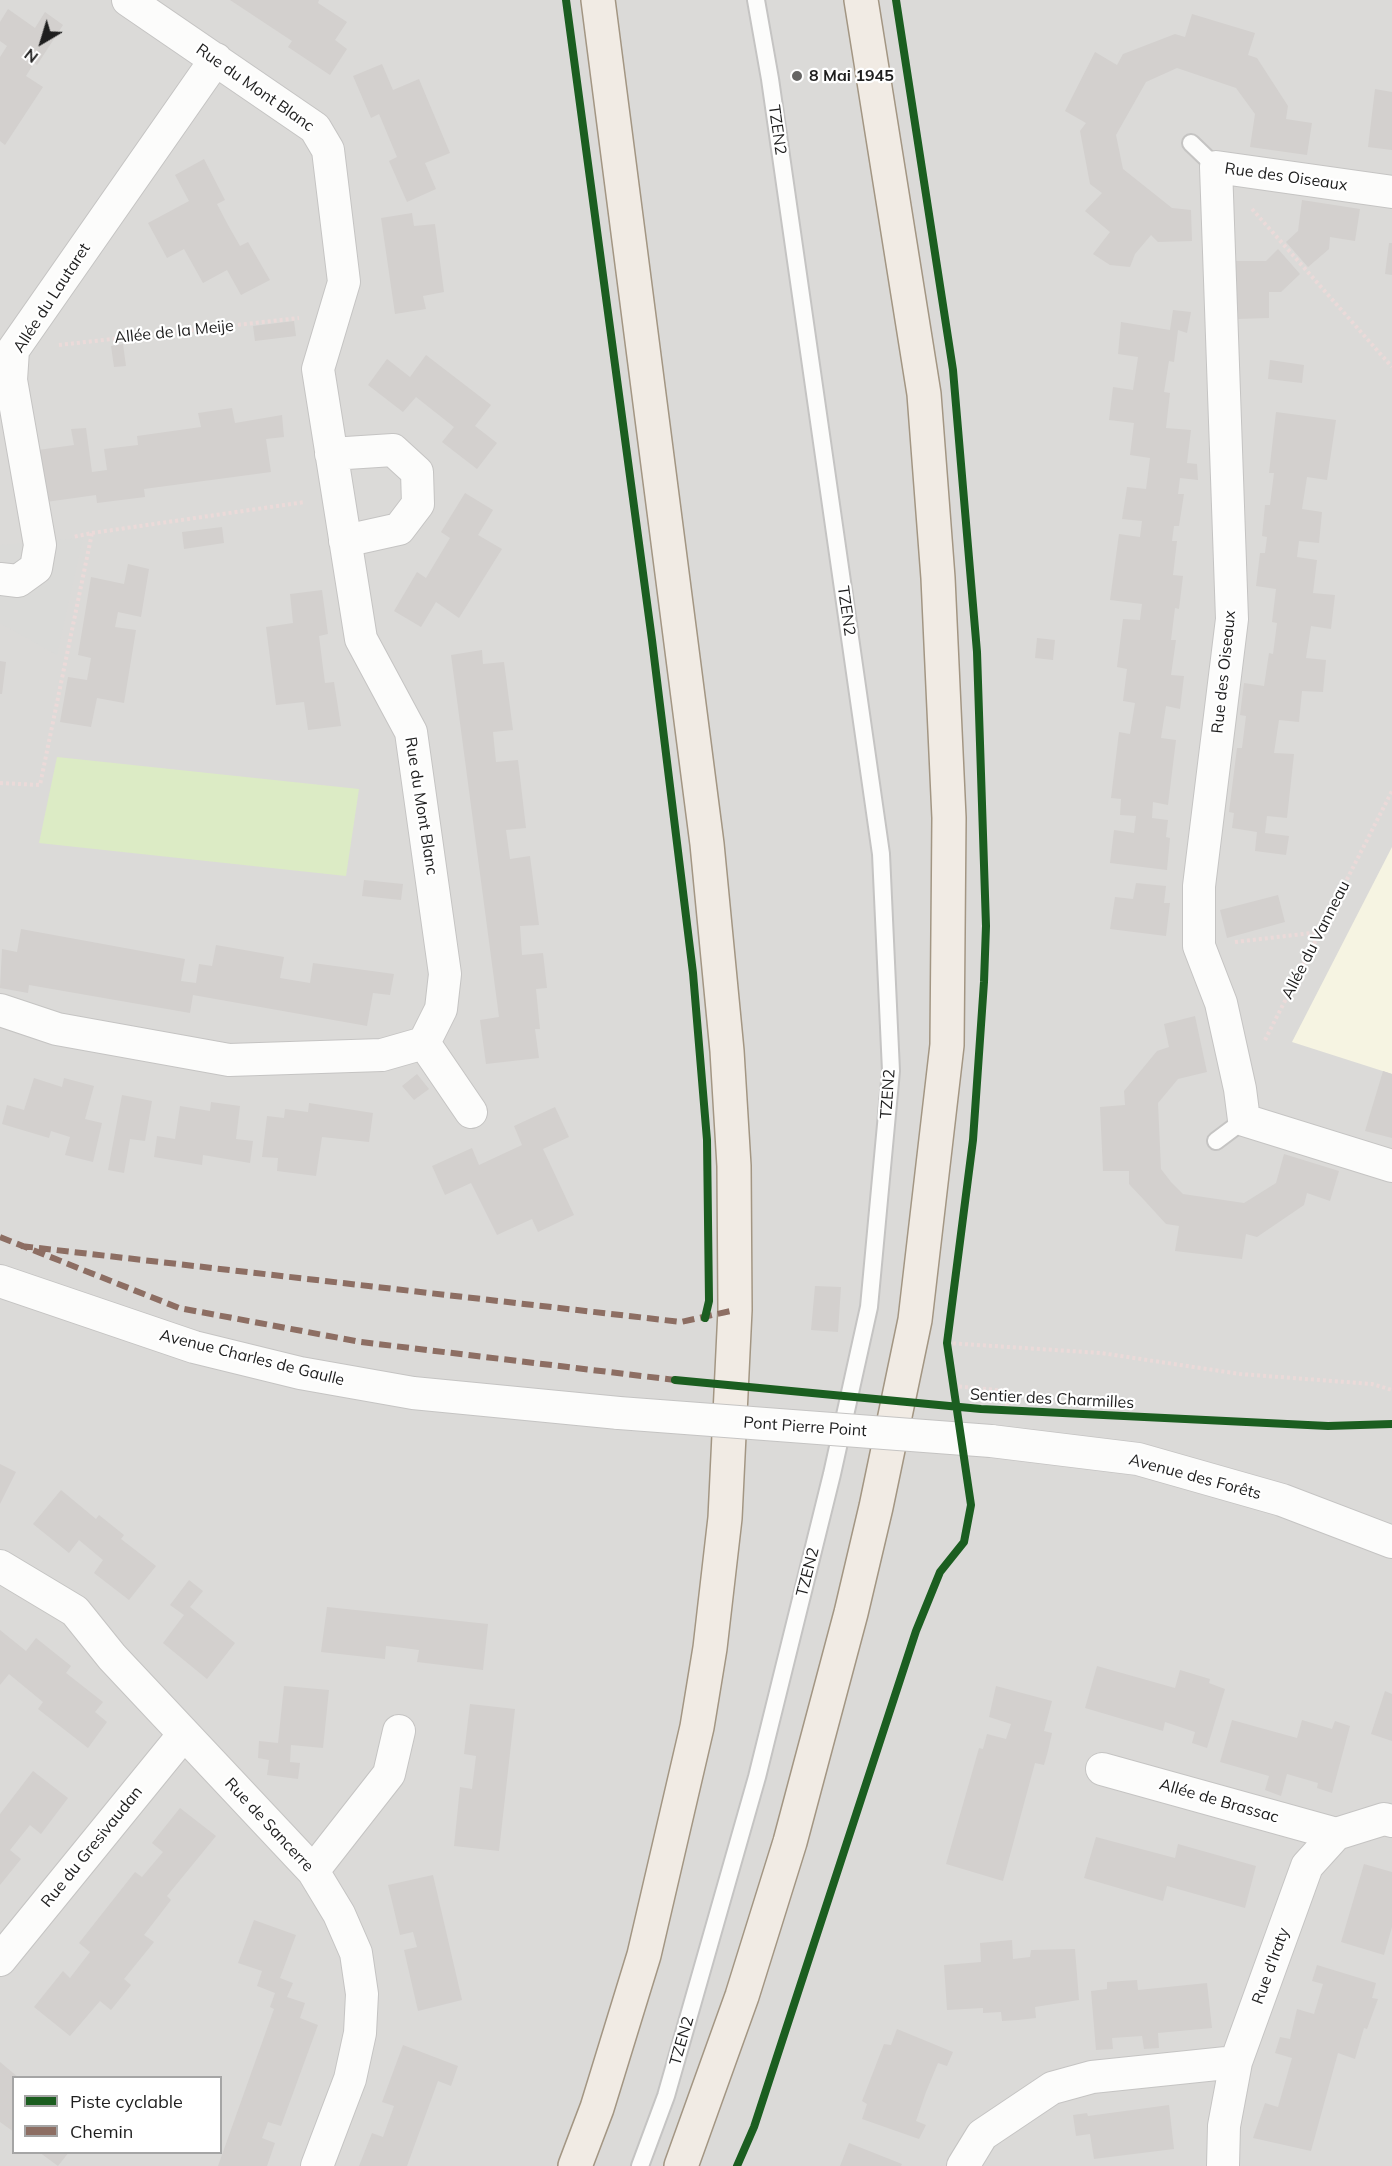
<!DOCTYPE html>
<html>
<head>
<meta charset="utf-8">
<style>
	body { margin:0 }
	#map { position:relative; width:1392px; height:2166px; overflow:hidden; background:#eceae7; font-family:Mulish,sans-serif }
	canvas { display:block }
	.legend { position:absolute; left:12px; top:2076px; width:210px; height:78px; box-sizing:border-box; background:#fff; border:2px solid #a5a5a5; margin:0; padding:8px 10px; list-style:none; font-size:18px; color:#1e1e1e }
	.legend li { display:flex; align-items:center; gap:12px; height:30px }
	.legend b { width:30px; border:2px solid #a5a5a5 }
	.north { position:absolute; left:12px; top:12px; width:60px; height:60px; -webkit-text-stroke:4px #fff; paint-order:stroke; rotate:218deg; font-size:16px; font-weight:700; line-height:24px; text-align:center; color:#1e1e1e }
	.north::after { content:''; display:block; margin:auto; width:21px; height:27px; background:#1e1e1e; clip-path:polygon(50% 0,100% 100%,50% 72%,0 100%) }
</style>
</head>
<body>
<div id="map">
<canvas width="1392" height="2166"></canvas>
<ul class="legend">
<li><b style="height:8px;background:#1b5e20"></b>Piste cyclable</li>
<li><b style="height:8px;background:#8d6e63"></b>Chemin</li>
</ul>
<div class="north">N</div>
</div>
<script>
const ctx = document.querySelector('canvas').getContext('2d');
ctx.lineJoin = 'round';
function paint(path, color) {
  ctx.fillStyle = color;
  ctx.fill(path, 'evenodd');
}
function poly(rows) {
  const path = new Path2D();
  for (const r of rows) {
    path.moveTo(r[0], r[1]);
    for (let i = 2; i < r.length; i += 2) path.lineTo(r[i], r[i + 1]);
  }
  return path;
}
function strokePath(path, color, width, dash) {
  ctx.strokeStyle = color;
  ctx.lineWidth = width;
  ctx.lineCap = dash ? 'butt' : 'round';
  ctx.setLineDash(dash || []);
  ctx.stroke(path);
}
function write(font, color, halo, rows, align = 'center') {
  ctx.font = font + ' Mulish,sans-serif';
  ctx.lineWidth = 4.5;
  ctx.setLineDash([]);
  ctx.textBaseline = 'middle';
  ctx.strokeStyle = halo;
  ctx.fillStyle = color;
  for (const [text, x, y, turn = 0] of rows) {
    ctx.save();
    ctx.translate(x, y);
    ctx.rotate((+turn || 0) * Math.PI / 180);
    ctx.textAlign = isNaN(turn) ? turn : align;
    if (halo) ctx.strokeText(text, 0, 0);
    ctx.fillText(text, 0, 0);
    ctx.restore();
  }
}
paint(poly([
	[0,0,1392,0,1392,2166,0,2166],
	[14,2078,220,2078,220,2152,14,2152]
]), '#dbdad8');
paint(poly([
	[1392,847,1392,1074,1292,1042]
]), '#f6f4e2');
paint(poly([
	[83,538,57,655,0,623,0,545]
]), '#dadad8');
paint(poly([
	[57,757,359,789,346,876,39,843]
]), '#dcebc5');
paint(poly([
	[230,0,319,0,318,3,347,22,335,40,347,49,330,75,288,47,292,41],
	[8,9,35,28,45,12,63,25,37,65,34,63,26,76,43,87,5,145,0,141,0,57,7,46,0,41,0,22],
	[1192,14,1255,33,1248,55,1257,58,1288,106,1286,119,1312,123,1307,155,1250,147,1255,114,1236,88,1177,68,1146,82,1116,135,1123,169,1172,208,1191,210,1192,241,1158,242,1151,235,1135,254,1130,267,1110,265,1093,254,1110,232,1085,211,1102,193,1090,184,1080,131,1086,123,1065,111,1095,52,1117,65,1123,54,1175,34,1185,37],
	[382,64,393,90,419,79,450,153,425,163,436,189,407,202,389,161,397,157,379,114,371,118,353,76],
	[1375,89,1392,92,1392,150,1368,147],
	[204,159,225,200,217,204,228,225,240,246,248,242,270,280,241,295,227,270,203,283,184,249,167,258,148,223,189,201,175,175],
	[1302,200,1360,209,1355,241,1330,237,1329,249,1308,267,1286,242,1298,231],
	[412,213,414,226,435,224,444,292,423,296,426,309,395,314,381,218],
	[1389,243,1392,243,1392,275,1385,274],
	[1278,249,1300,274,1281,292,1269,292,1269,318,1237,319,1235,261,1266,261],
	[1173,310,1191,312,1187,333,1178,330,1174,362,1169,361,1164,392,1170,393,1166,428,1191,430,1187,463,1197,464,1198,480,1180,478,1178,494,1184,494,1179,526,1174,526,1172,541,1177,541,1173,575,1183,576,1179,609,1175,608,1171,640,1176,640,1171,675,1184,676,1180,709,1166,706,1161,738,1176,740,1168,805,1153,802,1152,818,1168,820,1166,837,1170,838,1167,870,1110,863,1114,830,1134,833,1136,816,1120,815,1121,799,1111,798,1119,732,1130,734,1135,703,1123,701,1127,669,1117,667,1123,619,1140,620,1142,604,1110,600,1119,534,1140,537,1142,521,1122,519,1127,487,1146,489,1150,458,1130,455,1134,423,1109,420,1113,387,1133,390,1138,357,1118,354,1121,322,1170,330],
	[294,321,296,336,255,341,253,326],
	[123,344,126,366,114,367,111,346],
	[426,355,491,405,475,426,497,443,477,469,442,442,454,427,416,397,403,412,368,385,387,359,410,377],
	[1270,360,1304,365,1302,383,1268,379],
	[232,408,235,423,282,415,284,437,266,439,271,472,144,489,145,497,97,503,96,495,46,502,38,450,74,445,71,429,86,428,92,472,107,470,104,449,138,445,137,436,201,427,198,413],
	[1276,412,1336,420,1327,480,1307,477,1302,509,1322,512,1319,543,1299,541,1297,557,1317,560,1313,593,1335,595,1331,629,1311,626,1306,658,1326,660,1323,692,1302,691,1299,722,1279,720,1274,753,1294,754,1287,818,1267,816,1265,833,1289,836,1286,855,1255,851,1257,832,1232,828,1234,813,1229,812,1237,748,1242,748,1246,716,1240,715,1244,683,1264,686,1269,653,1273,654,1277,623,1272,622,1276,589,1256,586,1260,553,1265,553,1267,537,1262,536,1265,505,1270,505,1274,473,1269,473],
	[465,493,493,510,478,535,502,549,459,618,436,602,421,627,394,611,417,572,426,578,450,538,441,532],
	[222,527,224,543,184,549,182,532],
	[128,564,149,569,141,617,118,612,115,627,136,630,124,703,97,698,91,727,60,722,68,677,87,680,91,658,78,655,91,577,124,584],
	[322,590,328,634,319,636,322,660,325,683,334,682,341,726,308,730,304,702,276,705,266,627,293,623,290,594],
	[1037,638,1055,640,1053,660,1035,658],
	[482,650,483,664,504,662,513,730,493,732,496,762,518,760,526,828,506,830,510,859,530,856,539,925,520,926,522,955,543,953,547,988,536,989,540,1029,535,1029,539,1058,486,1064,480,1020,499,1017,451,655],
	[0,661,6,662,2,694,0,694],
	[364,880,403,884,401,900,362,896],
	[1136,883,1166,886,1164,903,1170,903,1166,936,1110,929,1115,897,1133,899],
	[1278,895,1285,922,1227,938,1220,910],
	[21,929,185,959,181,981,196,983,199,964,212,966,216,945,284,957,280,978,310,983,313,963,394,974,390,995,373,993,367,1026,193,995,190,1013,29,985,28,993,0,988,2,949,17,952],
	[1195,1016,1207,1072,1178,1079,1158,1103,1161,1169,1171,1182,1183,1194,1244,1203,1276,1183,1284,1154,1339,1171,1330,1201,1307,1193,1304,1205,1257,1237,1246,1234,1242,1259,1175,1251,1179,1226,1166,1224,1145,1201,1129,1184,1129,1171,1103,1171,1100,1107,1125,1105,1124,1091,1157,1051,1169,1047,1164,1024],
	[1383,1071,1392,1074,1392,1138,1365,1131],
	[417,1074,429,1089,414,1100,402,1086],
	[34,1078,62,1087,64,1078,94,1086,85,1119,102,1123,93,1162,65,1155,70,1137,51,1131,49,1138,2,1124,7,1105,24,1110],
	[122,1095,152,1101,145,1141,130,1139,124,1173,108,1170],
	[211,1102,240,1106,236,1139,253,1141,250,1163,203,1155,202,1165,154,1157,157,1136,175,1139,180,1106,210,1111],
	[309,1103,373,1113,369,1142,322,1137,316,1176,277,1171,278,1158,262,1157,267,1116,284,1118,285,1109,308,1112],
	[555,1107,569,1137,543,1149,574,1215,538,1232,532,1219,497,1235,471,1183,445,1195,432,1166,472,1148,479,1165,522,1145,514,1126],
	[815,1286,841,1287,838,1332,811,1330],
	[0,1464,16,1472,0,1504],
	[61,1490,96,1519,99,1515,124,1535,121,1539,156,1566,129,1600,94,1573,103,1560,79,1540,69,1553,33,1524],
	[189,1580,203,1591,190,1607,235,1643,207,1679,163,1643,184,1615,170,1605],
	[327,1607,488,1624,483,1670,417,1662,419,1650,404,1648,386,1646,385,1659,321,1652],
	[0,1630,26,1651,36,1638,71,1666,66,1673,103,1702,95,1712,107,1722,88,1748,38,1709,43,1702,9,1674,0,1685],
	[1097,1666,1175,1688,1180,1670,1210,1679,1209,1683,1225,1689,1207,1748,1192,1743,1195,1732,1165,1722,1163,1731,1085,1708],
	[284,1686,329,1690,323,1748,291,1745,290,1762,300,1763,298,1779,267,1775,269,1760,258,1758,259,1741,278,1743],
	[996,1686,1052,1701,1044,1731,1052,1733,1048,1751,1044,1765,1035,1763,1003,1881,946,1864,979,1748,983,1749,987,1734,1006,1739,1011,1724,989,1717],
	[1385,1691,1392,1694,1392,1741,1371,1734],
	[470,1704,515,1709,499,1851,454,1846,460,1787,472,1789,476,1756,464,1754],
	[1232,1720,1297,1738,1302,1720,1332,1729,1335,1721,1350,1726,1332,1793,1317,1788,1318,1783,1287,1774,1281,1796,1265,1790,1269,1776,1220,1762],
	[33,1771,68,1798,41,1834,30,1825,10,1850,21,1859,0,1885,0,1814],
	[180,1808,216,1836,167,1896,171,1900,144,1935,154,1942,124,1979,131,1985,111,2010,100,2001,70,2036,34,2007,63,1971,70,1978,90,1952,79,1943,135,1872,142,1877,163,1852,152,1843],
	[1096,1837,1175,1858,1178,1844,1256,1866,1245,1908,1167,1886,1163,1901,1084,1878],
	[1364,1864,1392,1872,1392,1927,1384,1955,1341,1942],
	[433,1875,462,2000,418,2011,404,1950,417,1947,413,1932,400,1935,388,1885],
	[254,1920,296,1935,280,1978,293,1983,287,1997,305,2003,300,2018,318,2025,281,2126,268,2122,262,2138,275,2143,267,2166,218,2166,274,2009,270,2007,275,1993,257,1986,262,1971,238,1963],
	[1012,1940,1013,1959,1030,1957,1031,1950,1075,1949,1079,2000,1035,2007,1036,2018,1018,2020,1002,2021,1001,2012,983,2013,983,2008,947,2010,944,1965,981,1962,980,1943],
	[1317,1965,1376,1983,1372,1998,1378,1999,1367,2029,1364,2028,1355,2059,1338,2053,1311,2151,1253,2138,1265,2103,1278,2107,1292,2058,1275,2053,1280,2037,1290,2039,1297,2009,1314,2014,1323,1984,1312,1981],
	[1137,1980,1138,1990,1207,1983,1212,2028,1158,2033,1159,2048,1144,2049,1142,2036,1112,2038,1113,2049,1096,2050,1091,1991,1107,1989,1107,1982],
	[897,2029,953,2052,947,2066,938,2063,926,2092,916,2121,926,2125,919,2139,862,2119,867,2104,862,2101,884,2044,891,2045],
	[403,2045,458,2066,451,2086,438,2081,407,2166,359,2166,372,2133,383,2137,394,2106,382,2102],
	[0,2062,19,2078,14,2078,14,2132,0,2122],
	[1169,2105,1174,2149,1094,2159,1090,2134,1076,2136,1073,2115,1087,2113,1088,2116],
	[849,2143,902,2164,901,2166,840,2166],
	[39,2152,69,2152,58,2166]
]), '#d3d0ce');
const lane = poly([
	[1191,143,1216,167],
	[1216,1141,1244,1120],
	[640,2166,666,2096,757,1777,832,1474,869,1307,891,1071,881,854,770,79,756,0]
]);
const street = poly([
	[1392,192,1216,167,1232,619,1199,886,1199,946,1221,1003,1240,1089,1244,1120,1392,1166],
	[331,454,393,450,417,472,418,504,399,529,345,541],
	[0,579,18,581,36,568,40,545,11,380,13,350,216,59],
	[0,1010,57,1029,229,1060,382,1055,424,1043,441,1009,445,974,411,732,361,639,318,369,344,282,328,150,315,128,128,0],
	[424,1043,471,1112],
	[0,1281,194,1347,300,1373,413,1393,619,1413],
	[991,1441,1138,1459,1282,1500,1392,1542],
	[0,1566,75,1611,112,1657,313,1871,339,1914,356,1953,362,1994,360,2033,350,2079,317,2166],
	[1102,1769,1336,1834],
	[313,1871,389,1774,399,1731],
	[0,1960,184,1734],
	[963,2166,982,2135,1052,2088,1092,2077,1236,2062],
	[1223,2166,1224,2126,1236,2062,1307,1866,1336,1834,1384,1819,1392,1821]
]);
const primary = poly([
	[575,2166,597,2108,644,1955,697,1727,710,1648,725,1518,735,1310,734,1166,727,1051,707,844,598,0],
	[681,2166,742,1996,790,1842,851,1613,876,1507,915,1320,947,1045,949,818,938,578,924,394,861,0]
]);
strokePath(lane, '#c5c4c3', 20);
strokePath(street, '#c5c4c3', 34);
strokePath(primary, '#a39683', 36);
strokePath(poly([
	[1252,209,1392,367],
	[59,345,299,318],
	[92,533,305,502],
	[0,783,40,785,92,533,73,537],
	[1235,942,1320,932],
	[1265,1040,1392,791],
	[947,1343,1101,1353,1240,1374,1372,1384,1392,1390],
	[953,1386,1007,1391,1007,1408]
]), '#ebdad9', 4, [3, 3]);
strokePath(lane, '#fcfcfb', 16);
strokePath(street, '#fcfcfb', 32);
strokePath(primary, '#f1ebe4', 33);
const streetBridge = poly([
	[619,1413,991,1441]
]);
strokePath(streetBridge, '#c5c4c3', 34, []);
strokePath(streetBridge, '#fcfcfb', 32);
strokePath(poly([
	[0,1237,179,1308,361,1342,675,1380],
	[21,1246,681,1322,735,1310]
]), '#8d6e63', 6, [12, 6]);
strokePath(poly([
	[566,0,652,640,693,973,707,1140,709,1301,705,1318],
	[675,1380,981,1409,1328,1426,1392,1424],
	[737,2166,754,2127,916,1631,940,1572,964,1542,971,1505,947,1343,973,1140,984,982,986,926,977,652,953,370,896,0]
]), '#1b5e20', 8);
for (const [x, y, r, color] of [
	[797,76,6,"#666564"]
]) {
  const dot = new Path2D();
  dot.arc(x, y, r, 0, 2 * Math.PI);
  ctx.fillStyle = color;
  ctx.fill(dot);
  strokePath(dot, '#fff', 2);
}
write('bold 16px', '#1e1e1e', '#fff', [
	["8 Mai 1945",809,76]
], 'left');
write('16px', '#1e1e1e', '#fff', [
	["Rue du Mont Blanc",255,88,35],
	["TZEN2",777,130,82],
	["Rue des Oiseaux",1286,177,8],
	["Allée du Lautaret",52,298,-57],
	["Allée de la Meije",174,332,-6],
	["TZEN2",846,611,82],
	["Rue des Oiseaux",1224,672,-84],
	["Rue du Mont Blanc",421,806,81],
	["Allée du Vanneau",1316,940,-63],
	["TZEN2",888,1094,-86],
	["Avenue Charles de Gaulle",252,1358,14],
	["Sentier des Charmilles",1052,1399,3],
	["Pont Pierre Point",805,1427,4],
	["Avenue des Forêts",1195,1477,15],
	["TZEN2",808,1572,-76],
	["Allée de Brassac",1219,1801,16],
	["Rue de Sancerre",269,1825,47],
	["Rue du Gresivaudan",92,1847,-51],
	["Rue d'Iraty",1271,1966,-70],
	["TZEN2",682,2041,-74]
]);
</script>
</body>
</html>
